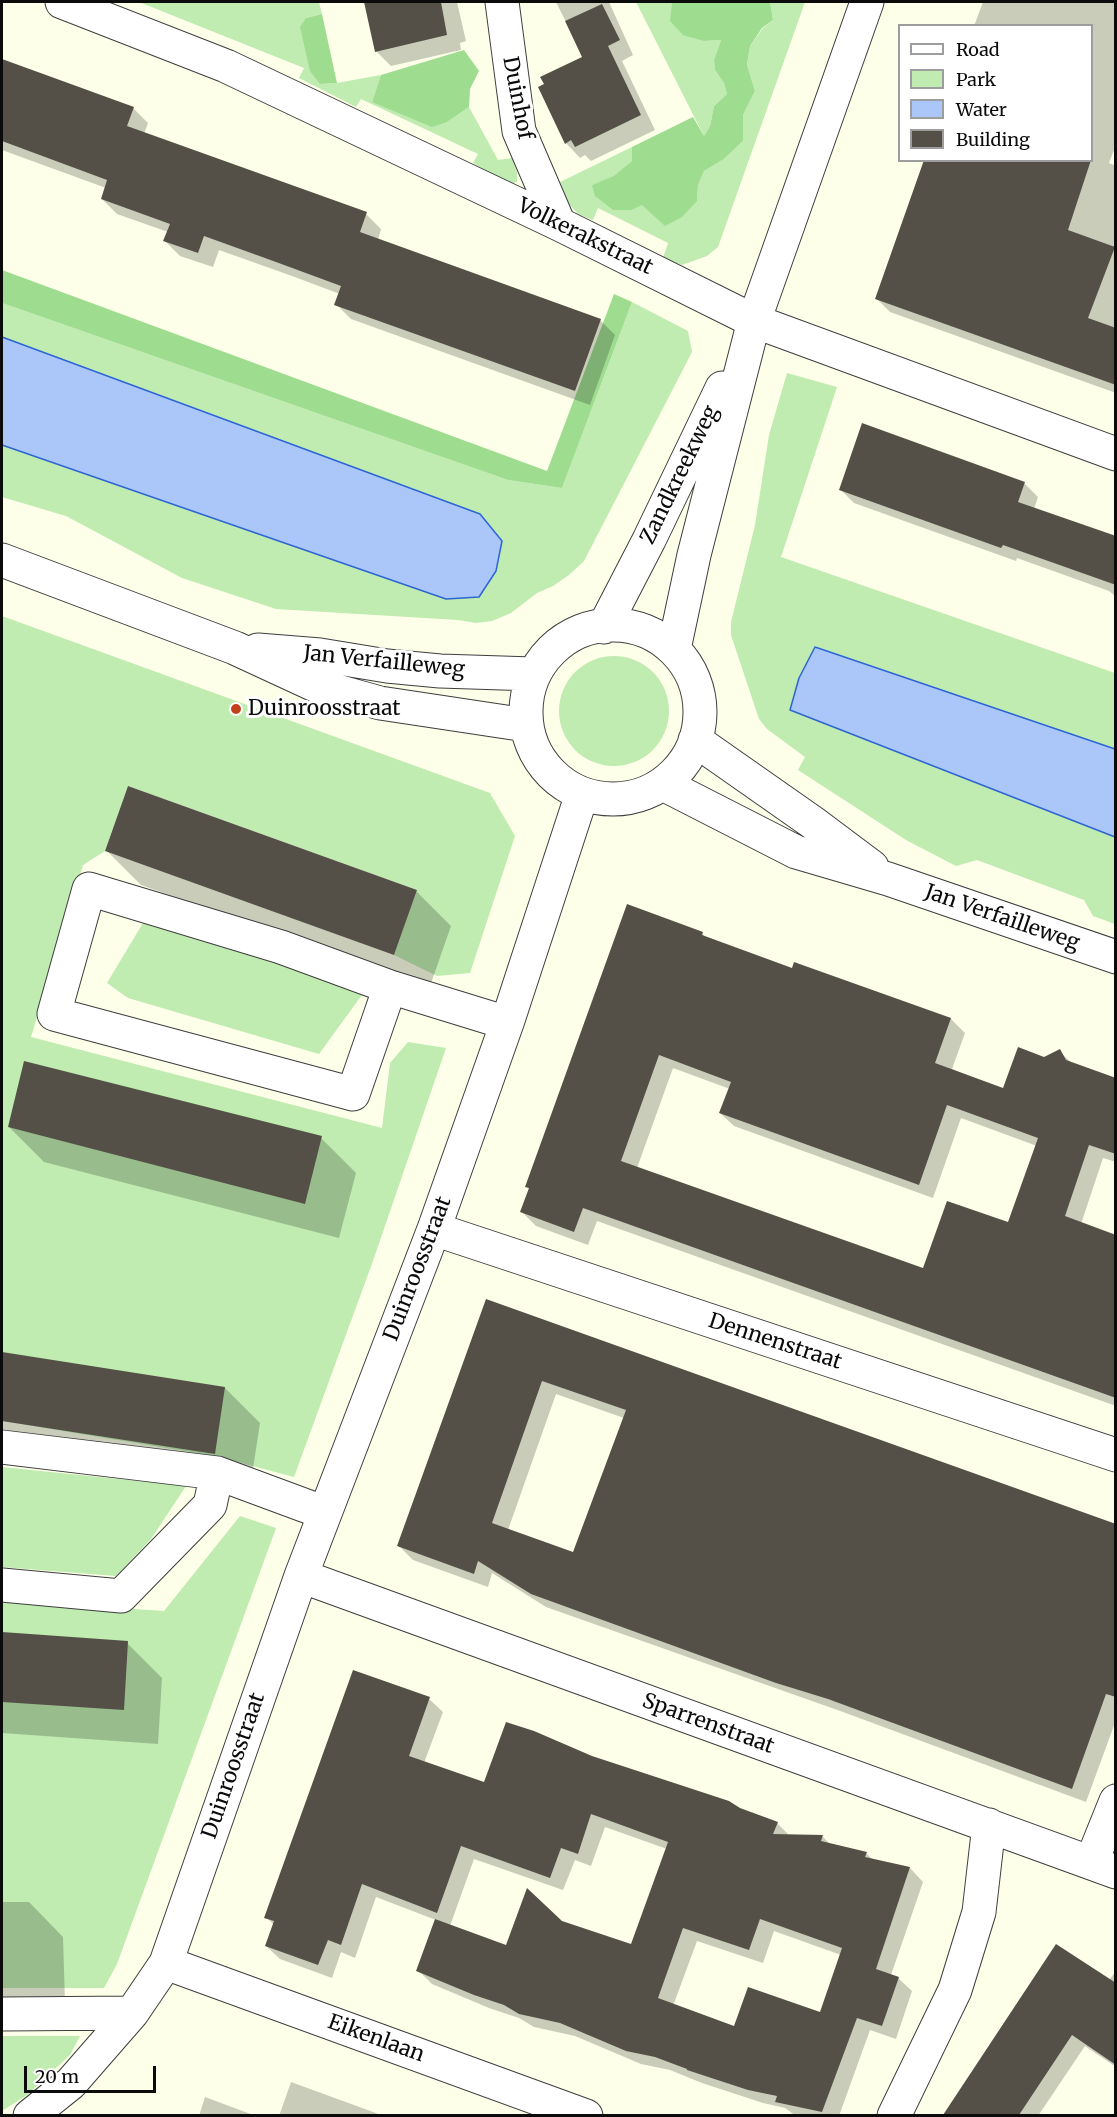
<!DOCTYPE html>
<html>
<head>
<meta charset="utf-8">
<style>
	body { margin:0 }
	#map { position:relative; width:1117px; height:2117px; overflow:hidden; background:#fdffe9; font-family:Merriweather,serif }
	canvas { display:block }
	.frame { position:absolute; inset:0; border:3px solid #0b0b0b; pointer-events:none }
	.legend { position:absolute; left:898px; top:24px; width:195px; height:138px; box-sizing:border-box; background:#fff; border:2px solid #9d9d9d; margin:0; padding:8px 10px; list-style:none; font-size:18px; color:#0b0b0b }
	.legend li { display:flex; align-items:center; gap:12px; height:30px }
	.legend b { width:30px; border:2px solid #9d9d9d }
	.scale { position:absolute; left:24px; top:2066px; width:132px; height:27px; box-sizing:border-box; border:3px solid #0b0b0b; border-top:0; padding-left:8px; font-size:18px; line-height:21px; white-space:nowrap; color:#0b0b0b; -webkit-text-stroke:4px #fff; paint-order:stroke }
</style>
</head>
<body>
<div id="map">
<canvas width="1117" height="2117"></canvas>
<div class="frame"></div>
<ul class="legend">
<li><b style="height:8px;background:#fff"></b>Road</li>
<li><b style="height:16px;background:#c0ebb1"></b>Park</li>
<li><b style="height:16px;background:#abc7f9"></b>Water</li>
<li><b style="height:16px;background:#545047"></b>Building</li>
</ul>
<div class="scale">20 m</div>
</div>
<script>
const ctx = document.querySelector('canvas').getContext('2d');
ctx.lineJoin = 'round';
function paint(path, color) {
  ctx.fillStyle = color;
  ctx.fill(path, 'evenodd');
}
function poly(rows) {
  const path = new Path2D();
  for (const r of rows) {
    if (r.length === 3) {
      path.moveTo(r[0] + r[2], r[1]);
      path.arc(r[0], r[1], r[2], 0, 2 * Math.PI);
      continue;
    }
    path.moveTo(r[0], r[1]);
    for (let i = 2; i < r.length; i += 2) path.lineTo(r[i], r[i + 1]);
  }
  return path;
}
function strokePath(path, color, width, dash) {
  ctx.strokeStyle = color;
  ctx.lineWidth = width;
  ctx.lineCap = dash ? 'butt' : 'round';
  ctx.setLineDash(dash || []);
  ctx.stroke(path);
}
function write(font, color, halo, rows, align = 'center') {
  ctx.font = font + ' Merriweather,serif';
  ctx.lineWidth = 6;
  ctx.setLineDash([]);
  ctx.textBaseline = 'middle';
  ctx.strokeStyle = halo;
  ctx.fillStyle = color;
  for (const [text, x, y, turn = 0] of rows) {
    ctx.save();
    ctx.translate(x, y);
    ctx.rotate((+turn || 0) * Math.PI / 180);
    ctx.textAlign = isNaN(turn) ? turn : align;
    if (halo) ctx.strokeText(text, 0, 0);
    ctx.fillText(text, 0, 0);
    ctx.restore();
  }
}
paint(poly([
	[139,2,319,2,322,14,306,18,320,84,337,83,381,75,372,102,447,122,469,107,498,160,512,158,517,172,517,182,509,184,473,163,478,154,361,99,356,107,299,78,304,68],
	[636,2,672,2,671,21,704,41,721,40,714,60,715,70,724,83,727,94,714,106,710,126,704,136],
	[770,2,805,2,718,247,707,256,682,265,663,258,668,243,598,208,593,220,578,214,569,204,560,182,632,147,632,161,614,177,592,185,642,205,697,201,698,185,704,171,724,159,743,141,743,115,755,91,747,65,750,46,763,28,773,20],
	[632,302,688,331,692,352,584,561,569,575,553,586,537,593,511,613,492,621,476,623,458,620,276,609,182,578,66,516,2,497,2,445,446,599,479,597,480,514,2,337,2,303,508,480,562,488],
	[787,373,837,387,781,557,1115,673,1115,749,815,647,790,710,1115,837,1115,924,1093,916,1084,900,977,860,956,866,906,840,798,770,805,757,767,729,759,719,731,635,731,622,755,525,769,435],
	[2,616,490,793,515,836,470,973,437,976,394,955,417,890,128,786,105,851,83,865,31,1037,382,1128,390,1063,408,1042,446,1048,374,1258,294,1477,215,1456,2,1421],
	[614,711,55],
	[143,923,367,988,319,1054,128,998,107,983],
	[2,1467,186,1486,151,1539,116,1576,2,1567],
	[240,1516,276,1528,117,1964,104,1988,2,1988,2,1600,164,1611],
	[2,2036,80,2036,70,2055,27,2095,2,2111]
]), '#c0ebb1');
paint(poly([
	[672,2,770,2,773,20,762,28,750,46,747,65,755,91,743,115,743,141,724,159,704,171,698,185,697,201,682,217,665,226,642,205,631,210,613,210,595,196,592,185,614,176,632,161,632,147,693,117,704,136,710,126,714,106,727,94,724,83,715,70,714,60,721,40,704,41,683,35,670,21],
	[322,14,337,83,320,84,310,71,300,27,306,18],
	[464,50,479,71,470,89,469,107,447,122,432,127,372,102,381,75],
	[2,270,547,471,614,294,632,302,562,488,508,480,2,303]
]), '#9edc90');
const water = poly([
	[2,337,480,514,502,541,496,571,479,597,446,599,2,445,2,337],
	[815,647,1115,749,1115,837,790,710,799,678,815,647]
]);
paint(water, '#abc7f9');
strokePath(water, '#2e65d4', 1.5);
paint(poly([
	[365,2,457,2,466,41,460,43,461,50,391,66,376,51],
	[556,2,609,2,633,55,622,61,655,130,591,161,585,155,580,158,566,143,584,58],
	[983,2,1116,2,1116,145,1109,163,1116,166,1116,393,890,312,877,299,926,160,1092,160,1092,26,974,26],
	[2,61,133,108,148,123,144,134,366,214,381,229,378,240,600,320,615,335,590,405,351,319,336,304,340,294,292,276,219,250,213,267,180,256,165,241,168,232,117,214,102,199,106,188,2,150],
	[1024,483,1038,497,1034,509,1116,538,1116,597,1109,591,1017,558,1016,561,854,503,840,489],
	[106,850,416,891,451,926,429,989,141,885],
	[702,933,707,939,793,970,951,1019,965,1033,952,1069,1004,1090,1044,1059,1059,1051,1074,1065,1116,1080,1116,1162,1103,1158,1081,1224,1116,1237,1116,1406,597,1221,588,1245,536,1226,522,1212,530,1190,527,1187],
	[673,1068,730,1089,720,1113,734,1126,933,1198,961,1118,1037,1146,1009,1224,924,1270,637,1168],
	[9,1127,321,1138,356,1173,339,1238,44,1162],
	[487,1301,1116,1671,1116,1720,1086,1802,843,1712,546,1607,492,1573,488,1587,413,1560,399,1546],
	[556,1394,624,1418,574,1554,508,1530],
	[2,1353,225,1388,260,1423,250,1488,2,1450],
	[2,1634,127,1643,162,1678,158,1744,2,1733],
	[429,1699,443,1712,424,1763,484,1784,592,1758,777,1823,790,1836,823,1837,831,1845,866,1853,873,1860,910,1868,923,1882,891,1975,898,1978,912,1991,896,2039,870,2030,839,2116,796,2116,785,2108,763,2103,702,2083,670,2070,641,2064,575,2036,534,2027,519,2018,489,2008,432,1984,418,1970,436,1920,376,1897,355,1958,341,1952,332,1978,280,1959,266,1946,274,1925,266,1917],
	[605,1827,667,1849,632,1946,507,1946,450,1926,474,1859,563,1890,575,1860,591,1866],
	[774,1931,841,1955,820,2014,735,2028,673,2006,697,1941,763,1963],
	[2,1902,29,1902,63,1937,65,2003,2,2005],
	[1057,1946,1109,1980,1116,1971,1116,2067,1085,2046,1038,2116,946,2116],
	[291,2082,384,2116,279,2116],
	[205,2097,256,2116,199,2116]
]), '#0003');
paint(poly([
	[364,2,441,2,447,35,375,52],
	[602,4,620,40,608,46,641,115,575,147,571,140,565,144,538,87,544,84,540,77,582,57,565,21],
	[2,59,134,107,127,126,367,212,360,232,601,319,575,391,334,305,341,286,276,262,204,236,198,253,163,241,170,224,101,199,107,180,2,141],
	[924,160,1091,160,1068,230,1115,247,1088,318,1116,328,1116,385,875,299],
	[862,423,1025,482,1018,502,1116,536,1116,585,1003,545,1001,548,839,490],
	[128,786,417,890,394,955,105,851],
	[627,904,703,932,702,935,792,968,794,962,951,1018,935,1063,1003,1088,1018,1047,1044,1057,1060,1049,1066,1060,1116,1078,1116,1154,1089,1145,1065,1216,1116,1235,1116,1398,583,1208,574,1232,520,1212,529,1188,525,1187],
	[659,1055,731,1082,719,1113,919,1185,947,1105,1038,1138,1008,1222,947,1201,923,1268,621,1161],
	[24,1061,322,1136,305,1204,8,1127],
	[486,1299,1116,1524,1116,1697,1106,1694,1072,1789,828,1699,776,1683,531,1594,478,1561,474,1574,397,1546],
	[542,1381,626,1410,573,1552,492,1523],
	[2,1352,225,1387,215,1454,2,1421],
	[2,1632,128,1641,124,1710,2,1702],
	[353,1670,430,1697,409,1756,484,1782,506,1722,534,1731,592,1756,729,1801,740,1808,778,1822,773,1834,823,1835,821,1841,867,1852,865,1857,910,1867,876,1969,899,1977,882,2026,857,2018,822,2112,775,2102,777,2096,748,2090,687,2070,687,2069,655,2057,626,2051,560,2023,519,2014,504,2005,474,1995,416,1971,435,1919,506,1945,527,1888,562,1921,631,1944,668,1842,591,1814,578,1854,561,1848,550,1878,461,1846,437,1913,362,1884,341,1945,328,1940,318,1965,265,1946,274,1921,264,1918],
	[760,1919,842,1948,820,2012,748,1987,734,2026,658,1998,683,1928,749,1950],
	[1056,1944,1116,1983,1116,2065,1072,2035,1019,2115,943,2115]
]), '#545047');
const minor = poly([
	[62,2,226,66,559,224,754,321,1116,454],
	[502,2,519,131,559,224],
	[2,560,235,648,315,685,380,703,526,725],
	[613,712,87],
	[604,627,649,540,722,388],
	[674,649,694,555,754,321,867,2],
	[258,650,320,655,387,666,440,671,533,674],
	[695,740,812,822,872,867],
	[663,784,796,852,888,879,1116,957],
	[390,987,281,947,89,889,54,1014,353,1094,390,987,507,1023],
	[434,1229,1116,1455],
	[2,1447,217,1473,325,1513],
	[301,1576,1116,1872],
	[2,1585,121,1596,210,1505,217,1473],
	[1091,1863,1116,1801],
	[166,1963,586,2116],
	[2,2014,132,2013],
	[30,2116,71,2083,132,2013,166,1963,301,1576,434,1229,507,1023,582,794],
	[894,2116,955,1990,979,1912,989,1825]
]);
strokePath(minor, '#3e3e3e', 35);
strokePath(minor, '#fff', 33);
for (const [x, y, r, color] of [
	[236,709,6,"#c2411c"]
]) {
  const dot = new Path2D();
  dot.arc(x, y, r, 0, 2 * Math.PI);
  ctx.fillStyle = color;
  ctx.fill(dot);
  strokePath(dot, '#fff', 2);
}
write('21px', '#0b0b0b', '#fff', [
	["Duinhof",517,98,79],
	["Volkerakstraat",585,237,26],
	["Zandkreekweg",680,475,-64],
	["Jan Verfailleweg",384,662,6],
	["Jan Verfailleweg",1002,918,19],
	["Duinroosstraat",418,1269,-69],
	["Dennenstraat",775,1342,18],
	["Sparrenstraat",708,1724,20],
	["Duinroosstraat",234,1766,-71],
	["Eikenlaan",376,2039,20]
]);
write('21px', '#0b0b0b', '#fff', [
	["Duinroosstraat",248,709]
], 'left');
</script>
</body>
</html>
